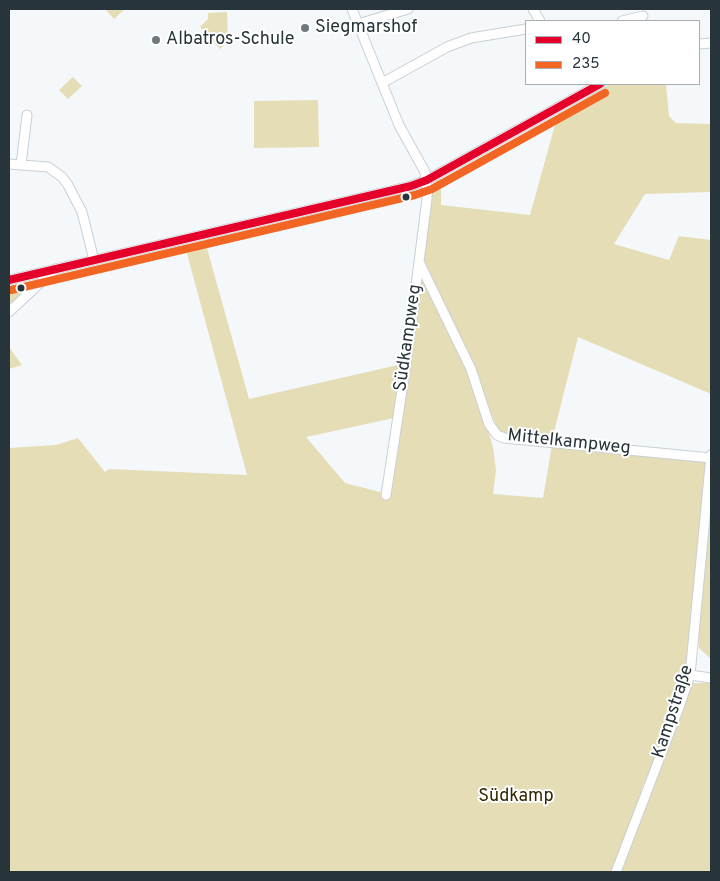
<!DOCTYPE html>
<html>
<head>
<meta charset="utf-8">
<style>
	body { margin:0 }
	#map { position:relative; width:720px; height:881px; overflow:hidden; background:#f5f8fa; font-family:Overpass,sans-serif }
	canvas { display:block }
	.frame { position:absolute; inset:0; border:10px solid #27343a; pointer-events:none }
	.legend { position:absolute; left:525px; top:20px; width:175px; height:65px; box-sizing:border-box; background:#fff; border:1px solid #a9aeb0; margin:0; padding:6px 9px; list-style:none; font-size:15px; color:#27343a }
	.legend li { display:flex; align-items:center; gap:10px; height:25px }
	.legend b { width:25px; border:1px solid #a9aeb0 }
</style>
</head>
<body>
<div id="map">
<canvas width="720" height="881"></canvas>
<div class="frame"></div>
<ul class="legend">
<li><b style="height:6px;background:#e4002b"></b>40</li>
<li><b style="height:6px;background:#f26522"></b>235</li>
</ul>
</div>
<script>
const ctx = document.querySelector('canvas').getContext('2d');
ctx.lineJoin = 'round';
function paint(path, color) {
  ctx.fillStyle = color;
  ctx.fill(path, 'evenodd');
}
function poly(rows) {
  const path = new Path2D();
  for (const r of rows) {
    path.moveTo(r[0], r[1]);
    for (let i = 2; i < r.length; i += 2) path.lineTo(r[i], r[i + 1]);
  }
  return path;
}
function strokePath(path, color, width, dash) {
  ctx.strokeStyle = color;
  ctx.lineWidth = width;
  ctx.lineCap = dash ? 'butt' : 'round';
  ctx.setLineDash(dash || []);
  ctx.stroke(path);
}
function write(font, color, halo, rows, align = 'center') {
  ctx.font = font + ' Overpass,sans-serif';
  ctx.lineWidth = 4;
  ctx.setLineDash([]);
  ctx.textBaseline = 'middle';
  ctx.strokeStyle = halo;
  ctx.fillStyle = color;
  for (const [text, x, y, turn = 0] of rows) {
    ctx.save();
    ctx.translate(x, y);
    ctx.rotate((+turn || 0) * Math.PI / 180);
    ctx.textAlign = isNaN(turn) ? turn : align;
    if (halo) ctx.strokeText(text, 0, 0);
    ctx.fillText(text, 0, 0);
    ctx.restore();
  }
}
paint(poly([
	[105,9,125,9,114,19],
	[227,12,228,41,220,49,200,27,208,19,208,13],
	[73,77,82,86,68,99,59,90],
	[610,84,666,84,669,116,676,123,711,124,711,192,645,194,614,244,669,260,679,236,711,240,711,394,578,337,552,440,500,436,482,389,424,264,423,259,431,187,434,181,441,178,441,205,530,215,558,114],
	[318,100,319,147,254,148,254,101],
	[205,241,249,399,402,364,394,418,306,437,345,483,384,493,418,282,422,276,476,388,493,447,496,471,493,494,543,498,552,445,708,457,685,683,664,735,650,773,647,776,644,783,612,872,9,872,9,448,56,445,78,438,105,472,109,469,247,475,186,250,191,246],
	[14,285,15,288,28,285,32,286,12,303,9,301,9,286],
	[9,347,22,365,9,369],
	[711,495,711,659,699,648,698,622],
	[692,683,711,683,711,872,620,872]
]), '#e4ddb6');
const street = poly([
	[352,9,399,125,425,172,427,187,427,199,406,364,386,495],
	[533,9,540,21],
	[622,21,643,16],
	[358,24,408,9],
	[699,44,711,43],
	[382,83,447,47,471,38,526,29],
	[9,164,48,167,62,177,68,185,82,212,94,260],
	[21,165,27,115],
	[419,262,471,369,489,424,497,435,504,438,711,458],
	[9,280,411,186,427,180,600,84],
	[9,312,55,269],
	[690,675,711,678],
	[616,872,678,710,690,675,711,455]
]);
strokePath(street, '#c8d0d4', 11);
strokePath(street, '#fefefe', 9);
strokePath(poly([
	[9,280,411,186,427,180,600,84]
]), '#e4002b', 8);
strokePath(poly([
	[11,290,415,195,432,189,605,93]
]), '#f26522', 8);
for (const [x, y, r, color] of [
	[305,28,5,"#6f797d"],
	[156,40,5,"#6f797d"],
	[406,197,4.5,"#27343a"],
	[21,288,4.5,"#27343a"]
]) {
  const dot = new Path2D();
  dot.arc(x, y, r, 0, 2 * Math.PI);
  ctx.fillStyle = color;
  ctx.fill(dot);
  strokePath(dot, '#fff', 2);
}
write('18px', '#27343a', '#fff', [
	["Siegmarshof",315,28],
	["Albatros-Schule",166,40]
], 'left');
write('18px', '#27343a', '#fff', [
	["Südkampweg",409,338,-82],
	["Mittelkampweg",569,443,6],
	["Kampstraße",674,712,-72]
]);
write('18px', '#322900', '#fff', [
	["Südkamp",516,797]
]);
</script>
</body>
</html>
